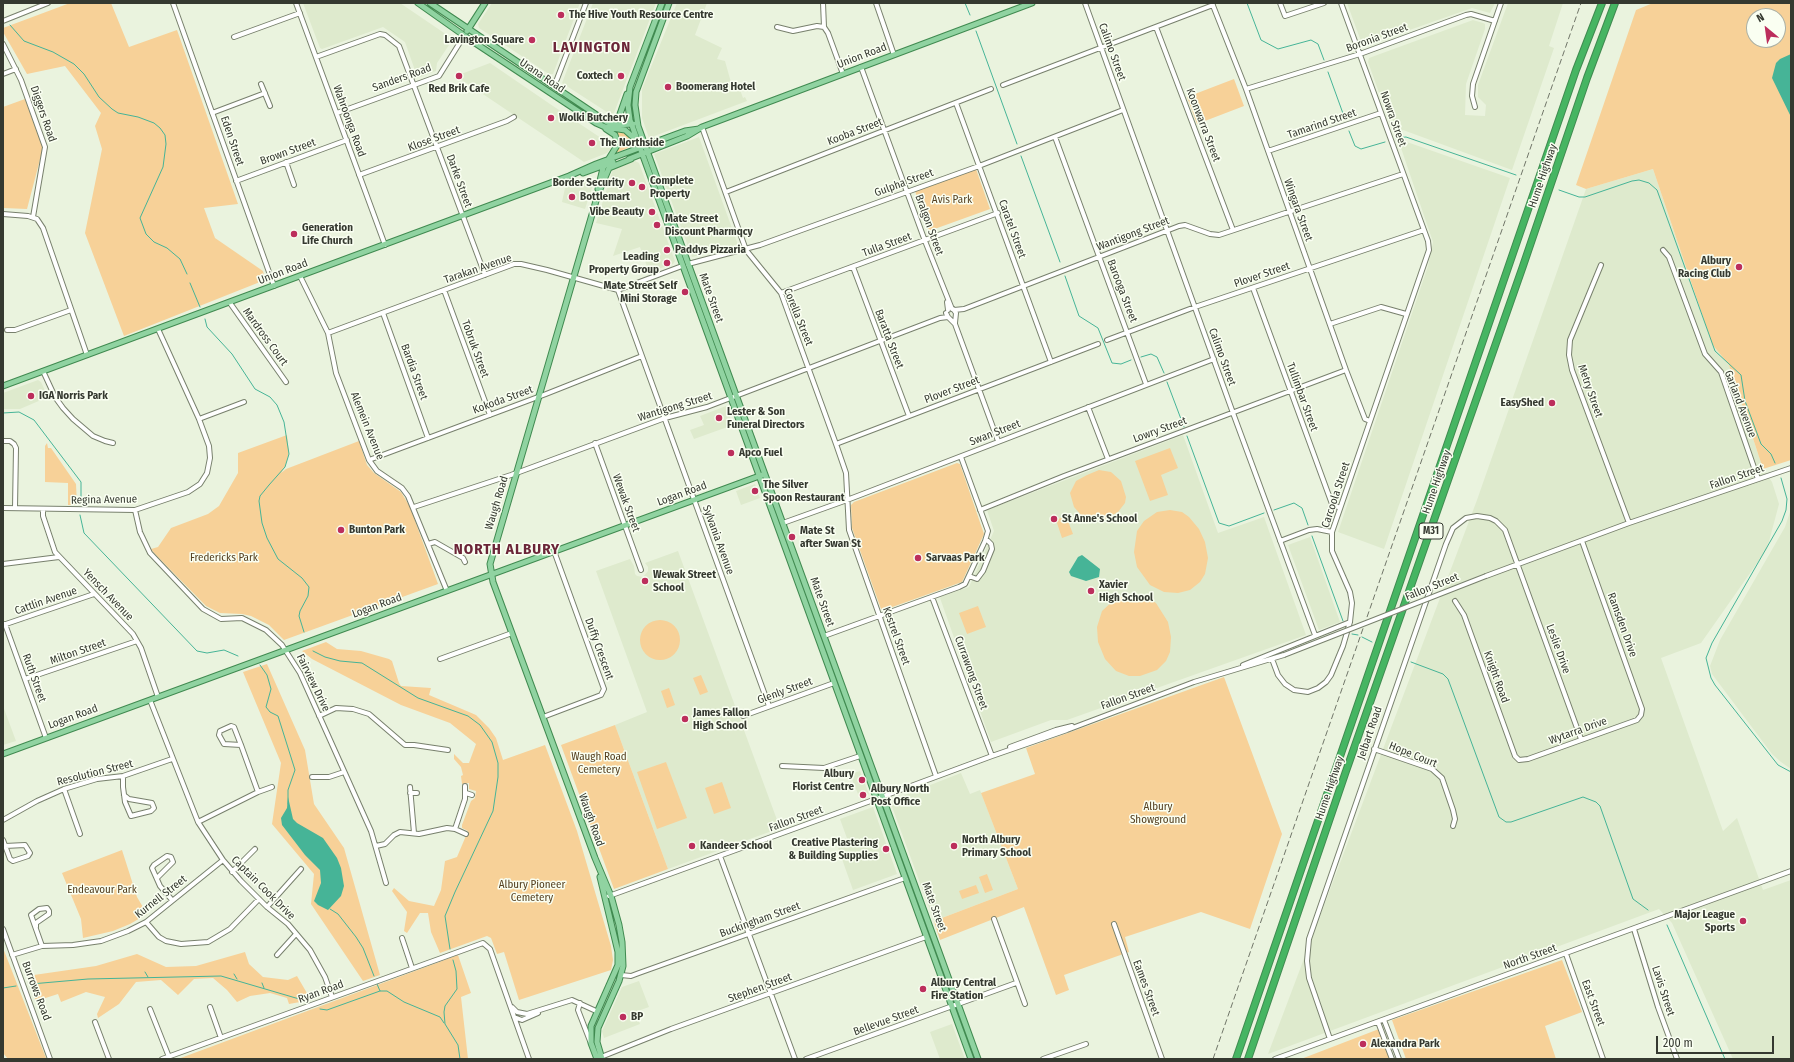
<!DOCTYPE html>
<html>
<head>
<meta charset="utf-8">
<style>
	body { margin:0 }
	#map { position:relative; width:1794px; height:1062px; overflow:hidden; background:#eaf3de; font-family:"Fira Sans Condensed",sans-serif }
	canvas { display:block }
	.frame { position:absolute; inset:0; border:4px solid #353930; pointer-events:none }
	.north { position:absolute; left:1746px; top:8px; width:40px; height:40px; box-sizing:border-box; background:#fafff2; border:1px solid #abb0a4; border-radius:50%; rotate:331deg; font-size:11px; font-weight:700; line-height:16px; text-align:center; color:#353930 }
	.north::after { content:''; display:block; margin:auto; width:14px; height:18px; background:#bc2e5c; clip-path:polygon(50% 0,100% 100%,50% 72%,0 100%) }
	.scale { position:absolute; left:1656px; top:1036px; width:118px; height:18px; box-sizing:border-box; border:2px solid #353930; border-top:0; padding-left:5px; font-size:12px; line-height:14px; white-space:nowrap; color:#353930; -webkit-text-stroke:3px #fafff2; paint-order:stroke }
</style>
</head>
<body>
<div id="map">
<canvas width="1794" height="1062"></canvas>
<div class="frame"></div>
<div class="north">N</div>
<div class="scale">200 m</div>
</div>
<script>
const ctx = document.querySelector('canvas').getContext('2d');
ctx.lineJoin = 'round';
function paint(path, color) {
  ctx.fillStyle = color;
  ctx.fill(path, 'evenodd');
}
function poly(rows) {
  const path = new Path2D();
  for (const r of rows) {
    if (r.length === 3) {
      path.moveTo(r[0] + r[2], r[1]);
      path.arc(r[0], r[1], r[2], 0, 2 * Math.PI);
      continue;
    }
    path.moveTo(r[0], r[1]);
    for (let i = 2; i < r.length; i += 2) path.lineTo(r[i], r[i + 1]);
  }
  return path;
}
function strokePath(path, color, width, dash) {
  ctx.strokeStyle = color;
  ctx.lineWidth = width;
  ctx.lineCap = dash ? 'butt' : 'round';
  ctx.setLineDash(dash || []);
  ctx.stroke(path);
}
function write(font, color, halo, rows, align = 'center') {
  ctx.font = font + ' "Fira Sans Condensed",sans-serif';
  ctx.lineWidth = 3;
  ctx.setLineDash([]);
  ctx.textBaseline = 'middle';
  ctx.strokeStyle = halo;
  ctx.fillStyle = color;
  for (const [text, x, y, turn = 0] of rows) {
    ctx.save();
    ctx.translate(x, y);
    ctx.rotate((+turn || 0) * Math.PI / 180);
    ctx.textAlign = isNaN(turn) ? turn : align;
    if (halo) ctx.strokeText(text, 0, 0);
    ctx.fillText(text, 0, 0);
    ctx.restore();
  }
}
paint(poly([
	[303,3,400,3,453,39,437,63,436,71,420,77,417,76,405,42,383,27,322,49,320,48],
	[492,3,580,3,553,74,549,74,479,28,478,24],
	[593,3,656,3,614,113,610,114,562,83],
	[677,3,707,3,695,35,722,48,717,59,725,61,732,86,738,84,743,98,745,97,747,101,649,138,642,118,642,89],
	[1347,3,1495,3,1490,13,1472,8,1364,46,1362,44],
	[1508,3,1563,3,1549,46,1554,48,1512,170,1403,130,1394,134,1368,62,1369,58,1473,20,1483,23,1485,24,1485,29,1466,84,1465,115,1485,116,1486,105,1478,97,1478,85],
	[490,63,550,104,613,146,607,153,584,162,456,76],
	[699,137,738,245,692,257,654,154],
	[1404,141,1510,178,1384,549,1338,532,1428,266,1433,242,1400,145],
	[635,161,639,163,675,261,673,264,649,272,640,247,613,256,622,229,596,223,613,169],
	[1653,169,1712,344,1729,365,1763,469,1772,482,1779,504,1767,549,1701,643,1661,658,1723,831,1737,818,1763,890,1791,880,1791,1059,1733,1059,1672,923,1659,909,1268,1054,1477,500,1586,189],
	[592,178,594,182,585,209,562,202,565,188],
	[38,380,41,382,48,397,20,409,3,409,3,393],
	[726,406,733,425,694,439,690,430,704,425,700,416],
	[1183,435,1218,533,1264,517,1306,635,1067,720,1051,720,991,742,940,598,942,596,969,587,994,531,987,510],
	[755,484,760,498,741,505,736,491],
	[1791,509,1791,769,1781,762,1772,754,1712,674,1710,666,1720,640,1785,527],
	[1310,537,1340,622,1319,630,1288,545],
	[678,551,780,828,668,869,615,725,647,712,596,571,630,559,634,566,635,574,637,576,643,577,648,571,648,567,645,563],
	[3,706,16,741,3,745],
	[860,771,869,794,860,799,850,774],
	[961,773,970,794,980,790,1018,889,934,921,891,804,892,800],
	[873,807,897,874,853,890,837,845,848,841,840,819],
	[639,981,649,1007,635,1012,640,1024,604,1038,602,1031,622,987],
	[952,1024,965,1059,940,1059,930,1032]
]), '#deeacd');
paint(poly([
	[70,3,111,3,129,47,177,30,238,204,204,208,215,238,263,271,265,280,124,336,85,233,102,149,95,126,101,113,65,66,27,74,3,32,3,28],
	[1653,3,1791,3,1791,460,1763,469,1729,365,1712,344,1653,169,1586,189,1576,185,1636,10],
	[1754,16,1778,16,1778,40,1754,40],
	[1234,79,1244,106,1197,124,1187,97],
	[25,99,43,148,27,209,3,208,3,107],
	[614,131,625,133,632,140,632,146,616,153,620,141],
	[976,169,990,209,929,231,915,191],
	[287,435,289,454,285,467,281,473,286,469,359,441,367,465,374,473,401,492,410,507,438,584,284,640,269,625,251,616,242,614,220,613,206,606,155,554,151,549,158,547,171,528,208,514,219,506,238,473,238,453],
	[47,443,48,448,51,448,76,484,77,505,68,505,68,483,45,482,45,446],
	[1170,448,1178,468,1161,475,1168,495,1150,501,1135,461],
	[957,463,960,464,984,534,962,582,884,610,881,609,852,528,851,505,854,502],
	[1099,470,1111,472,1121,481,1126,497,1125,503,1118,512,1107,518,1094,520,1088,520,1083,517,1074,507,1070,493,1076,481,1087,475],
	[1170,510,1182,512,1189,517,1199,529,1205,542,1208,558,1205,574,1200,582,1190,590,1178,593,1164,592,1150,585,1137,567,1134,552,1137,531,1144,521,1157,512],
	[1066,516,1073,534,1062,538,1056,520],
	[1131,594,1146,597,1156,603,1168,622,1171,637,1170,652,1166,661,1157,670,1140,676,1129,676,1116,671,1105,659,1098,642,1097,627,1102,611,1114,600],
	[978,606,986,627,967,634,959,613],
	[660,640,20],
	[326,642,337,649,361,651,389,659,392,661,399,683,401,686,431,688,429,695,476,715,489,728,496,738,503,760,545,745,577,831,611,946,613,960,611,970,519,1000,504,952,497,954,491,938,487,936,440,953,431,932,428,913,420,913,407,933,404,931,407,912,392,891,394,888,409,901,434,906,441,890,445,861,457,857,468,831,462,828,462,825,471,801,475,798,476,791,469,789,469,783,462,784,461,776,463,775,461,767,454,759,454,754,463,763,469,763,476,744,450,723,401,705,312,659,302,651],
	[267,664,305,750,314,804,344,848,380,975,363,981,311,904,314,874,272,824,281,763,243,672],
	[701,675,708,692,700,695,693,678],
	[1224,677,1282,834,1250,929,1201,912,1125,937,1129,952,1064,975,1069,990,1056,995,1024,907,940,940,934,921,1018,889,981,793,1035,774,1026,748],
	[669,688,675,705,667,708,661,691],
	[615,725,668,869,614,889,561,745],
	[666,762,687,818,657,829,637,772],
	[722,782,731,808,714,814,705,788],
	[122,850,137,897,147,914,130,924,113,931,83,938,81,919,62,873],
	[987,874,993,890,985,893,979,877],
	[976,885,979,893,962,899,959,891],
	[3,948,46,1058,46,1059,8,1059,3,1053],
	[245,952,249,964,263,977,288,980,297,976,311,1000,289,1004,287,998,270,993,250,996,237,1002,227,990,213,978,194,979,178,995,161,980,136,982,119,1004,98,1018,97,1014,105,997,86,992,61,1002,58,994,36,1001,27,976,96,966,137,954,166,967,196,966],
	[458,955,471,993,461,997,468,1059,178,1059],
	[1562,960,1582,1012,1545,1026,1556,1059,1406,1059,1392,1020],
	[1379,1029,1390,1059,1301,1059]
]), '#f7d198');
paint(poly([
	[1791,54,1791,117,1772,78,1776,63,1780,59],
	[1082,555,1100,569,1099,577,1086,581,1071,576,1069,572,1078,557],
	[288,797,293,819,297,823,323,838,337,858,341,868,344,886,341,896,328,910,318,905,314,901,321,883,320,870,305,855,282,825,281,818,287,808]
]), '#46b497');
strokePath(poly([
	[965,3,970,15],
	[1247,3,1261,40,1278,49,1311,40,1318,44,1324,60],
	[10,25,24,41,53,52,74,64,84,74,99,97,112,109,118,113,138,117,154,123,160,128,165,135,166,144,163,167,140,218,146,234,154,242,167,248,180,259,187,274],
	[976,31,1017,144],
	[1328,72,1345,119],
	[1349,131,1355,146,1361,149,1385,142],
	[1396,138,1406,137,1516,175],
	[1021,156,1060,262],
	[1559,190,1579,197,1585,197,1632,181,1639,180,1649,183,1657,190,1715,351,1741,375,1745,401,1761,444,1771,454,1775,463],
	[1065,276,1079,316,1098,328,1112,363,1121,364,1131,360],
	[190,283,200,307],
	[205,319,207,327,232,354,255,389,270,397,277,405,284,422,289,454,285,467,269,485,260,496,259,501,262,523,267,538,278,559,302,578,309,587,308,596,300,611,299,616,304,632],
	[1141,357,1151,354,1157,357,1164,373],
	[1167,382,1184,427],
	[3,413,19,412,34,420,81,482,81,501],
	[1187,436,1219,523,1229,526,1264,513],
	[1781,478,1787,499,1786,510,1782,521,1712,643,1706,658,1711,678,1715,685,1778,765,1791,772],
	[1274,510,1294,503,1302,508,1308,525],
	[80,515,84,533,197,651,207,653,224,650,238,656],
	[1312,536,1343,621],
	[1352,634,1358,635],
	[1362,637,1372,642],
	[313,651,325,657,340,661,362,663,418,698,468,716,480,725,492,742,498,763,498,777,493,811,455,892,445,916,450,949],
	[1411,662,1443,674,1448,679,1499,817,1506,822,1511,822,1583,797,1596,802,1600,806,1633,899,1648,910],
	[260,665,267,675,271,689,266,707,270,712,278,716,295,770,288,790,288,804],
	[330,909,338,914,356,937,363,948,374,976],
	[1667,925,1725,1059],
	[453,960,456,971,457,989,445,1006,444,1012,445,1024,458,1045,460,1059],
	[145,972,148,977],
	[234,974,237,979],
	[262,983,264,988],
	[31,984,88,979,221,976,306,1001],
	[377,984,380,991,387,991,404,1002,440,1017,444,1023],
	[3,988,16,986],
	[320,1009,327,1010,380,991]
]), '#46b497', 1);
const minor = poly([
	[173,3,274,286],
	[296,3,385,245],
	[823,3,824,27],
	[876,3,894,55],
	[1085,3,1233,413,1315,635],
	[1212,3,1246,89,1346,370,1365,419,1370,421],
	[1280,3,1285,16,1324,3],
	[3,21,48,3],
	[777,27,793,31,817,26,824,27,828,33,843,74],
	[1156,27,1233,230],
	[234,37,300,13],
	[3,44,21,80,45,147,33,217],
	[316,57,380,34,385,35,399,46,485,275],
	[861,67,925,241,952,309],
	[3,74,16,69],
	[261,84,270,106],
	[1003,85,1213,5],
	[553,86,557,79,586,3],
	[1246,89,1360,54,1466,15,1471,14,1495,21],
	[956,103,1051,362],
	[1475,107,1472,96,1473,84,1501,3],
	[212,113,265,93],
	[337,113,439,76,464,36],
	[702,127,746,250,781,293,836,444,846,473,849,530,936,776],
	[1055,137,1146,384],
	[1268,151,1381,113],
	[286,162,294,185],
	[359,175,507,121,514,117],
	[236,181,347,140],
	[726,192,991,89],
	[3,214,28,216,37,219,43,228,87,355],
	[1663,250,1669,257,1705,354,1721,372,1758,479],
	[688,264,760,245,979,166,1123,110],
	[1601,265,1570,340,1569,355,1572,370,1629,523],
	[853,267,909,416],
	[300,276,328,333,336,373,369,460,377,471,402,488,408,496,447,591],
	[1253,288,1332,504,1340,508],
	[444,290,490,415],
	[618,290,769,706],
	[781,293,998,213],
	[947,302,948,310],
	[230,303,286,382],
	[953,309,956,313,955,323],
	[954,310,964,309,1179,226,1185,225,1210,234,1219,235,1403,174],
	[383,313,428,438],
	[946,313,948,317,955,324,998,441],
	[1330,324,1381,307,1406,314],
	[7,330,15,330,71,310],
	[328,333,514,264,521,264,547,270,618,290,682,266],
	[1107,340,1195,307,1424,230],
	[43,371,55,397,63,408,73,419,93,436,105,441,113,443],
	[1088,407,1108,459],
	[199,419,244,402],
	[3,441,10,441,14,444,16,448,15,508],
	[595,443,641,570],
	[836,444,1098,344],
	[369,460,546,394,642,356],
	[414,507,511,475,665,418,707,407,940,318,948,317],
	[3,508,135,510,188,492,200,484,207,473,210,458,209,446,199,419,158,329],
	[43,509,43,516,55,552,133,634,141,648,158,697],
	[135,510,140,532,150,553,203,609,221,619,242,618,266,630,282,645,300,673,371,831,386,883],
	[980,510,1064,476,1346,370],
	[783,523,847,500,1214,359],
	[1280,541,1309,530,1317,529,1332,532],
	[428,544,435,542,463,558,465,562],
	[3,564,59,557],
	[969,576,977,579,983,571,992,549,991,544,986,539],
	[1486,576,1629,523,1791,468],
	[932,597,992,756],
	[1455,601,1464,615,1515,756,1519,760,1528,759,1637,720,1641,715,1642,709,1582,541],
	[5,624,46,738],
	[3,625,94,594],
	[824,636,959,587,965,584,985,541,988,531,961,457],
	[440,659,512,633],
	[1272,659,1278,675,1285,684,1294,690,1308,692,1318,688,1326,682,1331,675,1343,646,1350,622,1352,603,1350,592,1332,551,1332,532,1429,250,1428,241,1341,3],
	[1243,665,1350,622],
	[25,679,137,641],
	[150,700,198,822,223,860,241,881,267,907,288,924,310,950,325,977,332,997],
	[319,716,336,708,353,709,369,714,405,745,414,745,448,750],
	[743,716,834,683],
	[543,717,601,695,604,689,554,551],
	[241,745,224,744,219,735,220,731,231,726,234,727,241,745,258,792],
	[1010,747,1056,730,1072,726],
	[1374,749,1432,769,1442,778,1453,810,1455,819,1453,826],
	[782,766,824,768,860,756],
	[123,776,123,787,125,802,131,816,151,811,154,808,152,803,129,799,124,795],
	[312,777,329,777,344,772],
	[410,787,414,833],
	[64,789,80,834],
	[410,793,417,793],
	[466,793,472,795],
	[3,820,37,801,64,789,97,779,123,776,172,759],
	[198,822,258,792,272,787],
	[455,829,465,799,465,786],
	[3,840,10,859,13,861,28,856,30,853,25,845,5,846],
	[376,846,385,844,394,835,400,832,419,834,447,828,455,829,466,834],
	[720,856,795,1059],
	[232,872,255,849],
	[157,878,173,862,171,857,167,856,154,865,152,868,160,886,172,900],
	[609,896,876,799,992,756,1067,730,1194,682,1284,655],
	[267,907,301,869],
	[994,919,1025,1004],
	[146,922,159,937,166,941,181,944,208,942,230,929,259,899],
	[1114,924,1162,1059],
	[36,927,36,923,49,914,49,911,47,908,39,909,31,915,42,946],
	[3,929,50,1059],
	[1634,929,1658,1007,1677,1059],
	[402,938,412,968],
	[1566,954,1603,1059],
	[12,955,42,946,73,945,101,941,128,931,146,922,223,860],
	[277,955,296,934],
	[621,975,631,976,639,973,905,878],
	[580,1003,578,1010,590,1041],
	[210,1007,221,1038],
	[512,1007,517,1012,527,1014,572,1000,596,1011],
	[150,1009,169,1057],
	[514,1017,522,1020,538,1013],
	[1384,1020,1399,1059],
	[95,1022,109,1059],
	[1378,1022,1392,1059],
	[1330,1039,1309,978,1307,961,1309,939,1446,544,1453,528,1466,518,1477,516,1490,518,1496,521,1505,530,1581,739],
	[601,1057,671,1029,926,937],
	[162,1059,483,943,490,949,529,1059],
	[806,1059,1016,983],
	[1043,1059,1086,1044],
	[1275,1059,1791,871]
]);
const major = poly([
	[418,3,469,39,596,123,605,127,625,130,634,138],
	[430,3,607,122,616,125,633,124],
	[662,3,630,87,628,105,630,120,971,1059],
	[669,3,636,92,635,105,638,126,978,1059],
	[467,31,485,3],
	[609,122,615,121,619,117,627,94],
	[629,159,687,136,702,127,1032,3],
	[583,173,613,162],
	[598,189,603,168,618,144,615,135,606,129],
	[3,386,569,176,596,164,639,148,685,131,699,129],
	[3,754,762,475],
	[597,1059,591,1043,591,1026,614,974,618,965,618,952,600,877],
	[602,1059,597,1042,598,1028,619,981,623,966,622,942,619,925,611,896,595,858,493,582,490,564,598,194,609,168,631,159]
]);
const highway = poly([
	[1236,1059,1576,70,1602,3],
	[1248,1059,1345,774,1523,266,1587,78,1615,3]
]);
strokePath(minor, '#78806d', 6);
strokePath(major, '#408a50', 7);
strokePath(highway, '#408a50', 8);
strokePath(minor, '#fff', 4);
strokePath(major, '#90d3a1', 5);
strokePath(highway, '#46b562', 6);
strokePath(poly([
	[1213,1059,1581,3]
]), '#707568', 1, [6, 3]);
const minorBridge = poly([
	[1284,655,1486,576]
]);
strokePath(minorBridge, '#78806d', 6, []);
strokePath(minorBridge, '#fff', 4);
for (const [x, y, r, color] of [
	[561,15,4,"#bc2e5c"],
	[532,40,4,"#bc2e5c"],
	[459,76,4,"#bc2e5c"],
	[621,76,4,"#bc2e5c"],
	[668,87,4,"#bc2e5c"],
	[551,118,4,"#bc2e5c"],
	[592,143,4,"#bc2e5c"],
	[632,183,4,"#bc2e5c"],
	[642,187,4,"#bc2e5c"],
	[572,197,4,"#bc2e5c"],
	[652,212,4,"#bc2e5c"],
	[657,225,4,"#bc2e5c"],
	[294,234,4,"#bc2e5c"],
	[667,250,4,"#bc2e5c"],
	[667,263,4,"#bc2e5c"],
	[1739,267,4,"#bc2e5c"],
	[685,292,4,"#bc2e5c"],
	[31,396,4,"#bc2e5c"],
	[1552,403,4,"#bc2e5c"],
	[719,418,4,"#bc2e5c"],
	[731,453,4,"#bc2e5c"],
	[755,491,4,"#bc2e5c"],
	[1054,519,4,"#bc2e5c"],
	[341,530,4,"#bc2e5c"],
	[792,537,4,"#bc2e5c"],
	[918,558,4,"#bc2e5c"],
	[645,581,4,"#bc2e5c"],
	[1091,591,4,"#bc2e5c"],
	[685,719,4,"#bc2e5c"],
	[862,780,4,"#bc2e5c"],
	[863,795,4,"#bc2e5c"],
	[692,846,4,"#bc2e5c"],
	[954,846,4,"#bc2e5c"],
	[886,849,4,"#bc2e5c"],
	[1743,921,4,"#bc2e5c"],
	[923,989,4,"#bc2e5c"],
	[623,1017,4,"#bc2e5c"],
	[1363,1044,4,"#bc2e5c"]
]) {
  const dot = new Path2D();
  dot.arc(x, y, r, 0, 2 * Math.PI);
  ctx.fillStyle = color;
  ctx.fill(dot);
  strokePath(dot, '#fafff2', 1.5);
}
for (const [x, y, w] of [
	[1431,531,24]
]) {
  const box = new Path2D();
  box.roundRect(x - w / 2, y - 8, w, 16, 3);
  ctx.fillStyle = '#fafff2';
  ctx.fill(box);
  strokePath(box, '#353930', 1);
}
write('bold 10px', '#353930', null, [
	["M31",1431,531]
]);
write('bold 11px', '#353930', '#fafff2', [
	["The Hive Youth Resource Centre",569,15],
	["Lavington Square",524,40,"right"],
	["Coxtech",613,76,"right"],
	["Boomerang Hotel",676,87],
	["Red Brik Cafe",459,89,"center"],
	["Wolki Butchery",559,118],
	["The Northside",600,143],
	["Complete",650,181],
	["Property",650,194],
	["Border Security",624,183,"right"],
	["Bottlemart",580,197],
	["Vibe Beauty",644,212,"right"],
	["Mate Street",665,219],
	["Discount Pharmqcy",665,232],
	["Generation",302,228],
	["Life Church",302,241],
	["Paddys Pizzaria",675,250],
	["Leading",659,257,"right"],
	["Property Group",659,270,"right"],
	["Albury",1731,261,"right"],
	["Racing Club",1731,274,"right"],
	["Mate Street Self",677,286,"right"],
	["Mini Storage",677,299,"right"],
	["IGA Norris Park",39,396],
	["EasyShed",1544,403,"right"],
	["Lester & Son",727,412],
	["Funeral Directors",727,425],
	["Apco Fuel",739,453],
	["The Silver",763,485],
	["Spoon Restaurant",763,498],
	["St Anne's School",1062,519],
	["Bunton Park",349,530],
	["Mate St",800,531],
	["after Swan St",800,544],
	["Sarvaas Park",926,558],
	["Wewak Street",653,575],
	["School",653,588],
	["Xavier",1099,585],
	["High School",1099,598],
	["James Fallon",693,713],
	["High School",693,726],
	["Albury",854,774,"right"],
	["Florist Centre",854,787,"right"],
	["Albury North",871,789],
	["Post Office",871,802],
	["North Albury",962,840],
	["Primary School",962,853],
	["Creative Plastering",878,843,"right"],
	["& Building Supplies",878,856,"right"],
	["Kandeer School",700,846],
	["Major League",1735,915,"right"],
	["Sports",1735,928,"right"],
	["Albury Central",931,983],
	["Fire Station",931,996],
	["BP",631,1017],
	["Alexandra Park",1371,1044]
], 'left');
write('11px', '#353930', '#fafff2', [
	["Boronia Street",1377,38,-20],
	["Calimo Street",1112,52,70],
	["Union Road",862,56,-21],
	["Urana Road",542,76,34],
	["Sanders Road",402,78,-20],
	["Diggers Road",43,114,71],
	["Nowra Street",1393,119,70],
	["Wahroonga Road",349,121,70],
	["Tamarind Street",1322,124,-19],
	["Koonwarra Street",1203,125,69],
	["Kooba Street",855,132,-21],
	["Klose Street",434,139,-20],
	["Eden Street",232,141,71],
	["Brown Street",288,152,-20],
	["Hume Highway",1543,176,-71],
	["Darke Street",459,181,70],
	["Gulpha Street",904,183,-20],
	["Wingara Street",1298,210,70],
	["Bralgon Street",929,225,70],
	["Caratel Street",1012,229,70],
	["Wantigong Street",1133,234,-21],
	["Tulla Street",887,245,-20],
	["Tarakan Avenue",478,269,-19],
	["Union Road",283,272,-21],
	["Plover Street",1262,275,-19],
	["Barooga Street",1122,291,69],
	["Mate Street",711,298,70],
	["Corella Street",798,317,68],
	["Mardross Court",265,337,54],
	["Baratta Street",889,339,69],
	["Tobruk Street",475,349,70],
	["Calimo Street",1222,357,70],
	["Bardia Street",414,372,70],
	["Plover Street",952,390,-21],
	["Metry Street",1590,391,71],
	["Tullimbar Street",1302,397,70],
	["Kokoda Street",503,400,-20],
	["Garland Avenue",1740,404,69],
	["Wantigong Street",675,407,-17],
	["Alemein Avenue",367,426,68],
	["Lowry Street",1160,430,-20],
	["Swan Street",995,433,-21],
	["Fallon Street",1737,477,-19],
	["Hume Highway",1437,482,-71],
	["Logan Road",682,494,-20],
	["Carcoola Street",1336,495,-72],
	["Regina Avenue",104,500,-1],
	["Waugh Road",497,503,-73],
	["Wewak Street",626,503,70],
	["Sylvania Avenue",718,540,70],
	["Fallon Street",1432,587,-22],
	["Yensch Avenue",108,595,46],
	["Cattlin Avenue",46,601,-19],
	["Mate Street",822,602,70],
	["Logan Road",377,606,-20],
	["Ramsden Drive",1622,625,70],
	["Kestrel Street",896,636,70],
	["Duffy Crescent",599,649,70],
	["Leslie Drive",1558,649,70],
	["Milton Street",78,652,-19],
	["Currawong Street",971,673,70],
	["Knight Road",1496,677,70],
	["Ruth Street",34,678,70],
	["Fairview Drive",313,683,64],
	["Glenly Street",785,691,-20],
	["Fallon Street",1128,697,-20],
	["Logan Road",73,717,-20],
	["Wytarra Drive",1578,731,-20],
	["Jelbart Road",1370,733,-71],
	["Hope Court",1413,755,22],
	["Resolution Street",95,773,-14],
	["Hume Highway",1330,788,-71],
	["Fallon Street",796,819,-20],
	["Waugh Road",591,820,70],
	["Captain Cook Drive",263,888,45],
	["Kurnell Street",161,897,-38],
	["Mate Street",934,907,70],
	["Buckingham Street",760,920,-20],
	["North Street",1530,957,-20],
	["Stephen Street",760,988,-20],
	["Eames Street",1146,988,70],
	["Burrows Road",36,991,69],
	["Lavis Street",1663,991,72],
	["Ryan Road",321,992,-20],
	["East Street",1593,1003,70],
	["Bellevue Street",886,1021,-20]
]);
write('11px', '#554020', '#fafff2', [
	["Avis Park",952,200],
	["Fredericks Park",224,558],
	["Waugh Road",599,757],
	["Cemetery",599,770],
	["Albury",1158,807],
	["Showground",1158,820],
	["Albury Pioneer",532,885],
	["Cemetery",532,898],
	["Endeavour Park",102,890]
]);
ctx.letterSpacing = '1px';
write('bold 15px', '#6b2538', '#fafff2', [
	["LAVINGTON",592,48],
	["NORTH ALBURY",507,550]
]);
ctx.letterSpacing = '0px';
</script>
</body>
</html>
